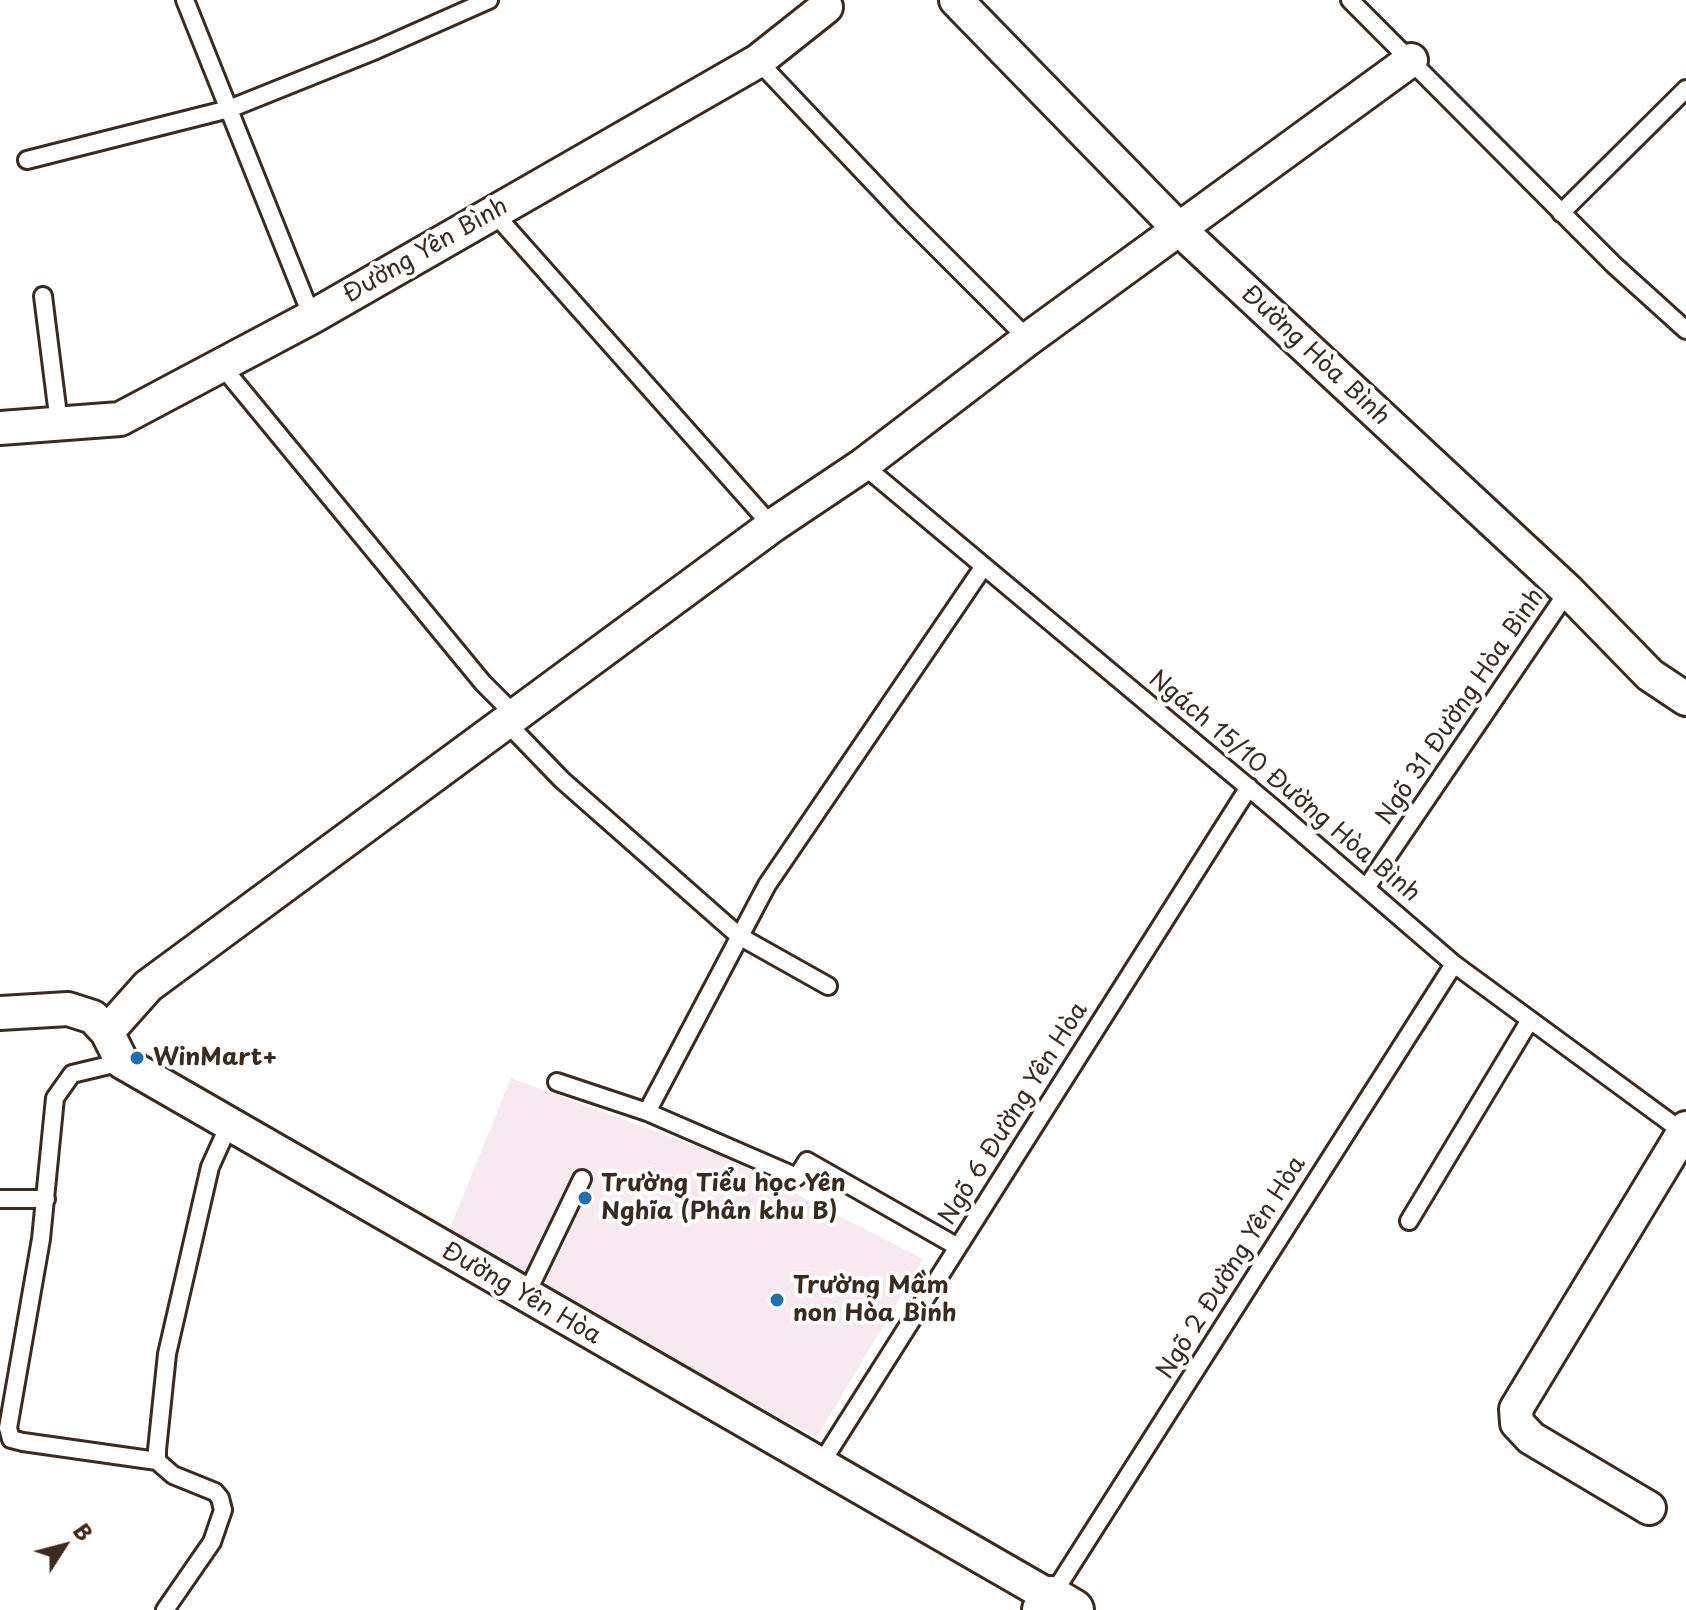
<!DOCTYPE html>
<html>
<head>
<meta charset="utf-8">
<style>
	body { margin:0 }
	#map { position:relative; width:1686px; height:1610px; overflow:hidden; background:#fff; font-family:"Playpen Sans",sans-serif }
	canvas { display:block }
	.north { position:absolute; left:24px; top:1506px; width:80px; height:80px; -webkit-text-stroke:6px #fff; paint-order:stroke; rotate:54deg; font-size:22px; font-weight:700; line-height:32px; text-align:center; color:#3b2a1e }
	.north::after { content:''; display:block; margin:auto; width:28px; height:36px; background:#3b2a1e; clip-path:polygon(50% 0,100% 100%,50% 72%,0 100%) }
</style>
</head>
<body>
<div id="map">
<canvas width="1686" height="1610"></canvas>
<div class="north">B</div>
</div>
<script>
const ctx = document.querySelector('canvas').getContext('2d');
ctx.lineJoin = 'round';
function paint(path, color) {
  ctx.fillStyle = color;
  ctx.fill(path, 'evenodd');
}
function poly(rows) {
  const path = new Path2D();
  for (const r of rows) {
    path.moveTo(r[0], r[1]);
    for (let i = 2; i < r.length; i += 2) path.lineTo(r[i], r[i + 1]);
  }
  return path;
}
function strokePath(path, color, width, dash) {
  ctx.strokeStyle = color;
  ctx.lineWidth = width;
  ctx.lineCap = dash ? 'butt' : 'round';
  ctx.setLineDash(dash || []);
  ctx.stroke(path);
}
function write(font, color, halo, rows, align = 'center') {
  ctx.font = font + ' "Playpen Sans",sans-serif';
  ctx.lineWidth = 8;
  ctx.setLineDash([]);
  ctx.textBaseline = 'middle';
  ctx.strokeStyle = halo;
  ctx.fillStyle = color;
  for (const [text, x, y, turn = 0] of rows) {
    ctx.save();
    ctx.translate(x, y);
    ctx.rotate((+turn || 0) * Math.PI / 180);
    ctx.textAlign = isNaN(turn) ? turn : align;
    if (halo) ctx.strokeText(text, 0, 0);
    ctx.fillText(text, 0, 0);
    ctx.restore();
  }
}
paint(poly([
	[511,1078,727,1158,923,1259,817,1437,446,1238]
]), '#f8e8ef');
const service = poly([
	[185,0,312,317],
	[1350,0,1614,265,1686,330],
	[758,61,904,215,1028,339],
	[27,160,229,109,376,50,489,0],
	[493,212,772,526],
	[1561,213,1686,89],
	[43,296,59,423],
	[221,365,483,683,514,714],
	[863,465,1273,808,1454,964,1683,1132],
	[505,721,562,780,739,936,828,986],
	[1366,888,1568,591],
	[122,1062,72,1074,55,1098,41,1239,8,1428,11,1439,23,1442,157,1461],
	[557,1082,647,1112,797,1177,807,1161,958,1247],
	[647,1112,767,885,984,566],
	[0,1199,46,1199],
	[1409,1221,1530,1020],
	[525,1297,582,1179],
	[820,1465,1249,787],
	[1051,1597,1454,964],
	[165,1610,212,1542,223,1510,220,1498,215,1492,173,1475,157,1461,157,1450,167,1354,210,1167,229,1125]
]);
const minor = poly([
	[956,0,1180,230,1568,591,1650,675,1686,699],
	[0,428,120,419,312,317,758,61,826,7],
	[0,1013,68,1009,93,1017,107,1032,122,1062,1051,1597],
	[107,1032,148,986,772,526,863,465,1028,339,1411,60],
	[1649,1508,1531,1438,1517,1423,1516,1409,1686,1128]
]);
const tertiary = poly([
	[1043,1610,1051,1597,1073,1610]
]);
strokePath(service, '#3b2a1e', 22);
strokePath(minor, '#3b2a1e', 38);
strokePath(tertiary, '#3b2a1e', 46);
strokePath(service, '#fff', 16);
strokePath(minor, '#fff', 32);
strokePath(tertiary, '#fff', 40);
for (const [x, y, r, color] of [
	[137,1058,8,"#1f6fb2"],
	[585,1198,8,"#1f6fb2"],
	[777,1300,8,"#1f6fb2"]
]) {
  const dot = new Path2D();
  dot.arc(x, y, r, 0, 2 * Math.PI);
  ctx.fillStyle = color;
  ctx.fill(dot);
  strokePath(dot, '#fff', 3);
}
write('24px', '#3b2a1e', '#fff', [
	["Đường Yên Bình",426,251,-30],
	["Đường Hòa Bình",1315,356,43],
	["Ngõ 31 Đường Hòa Bình",1461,707,-56],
	["Ngách 15/10 Đường Hòa Bình",1284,787,40],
	["Ngõ 6 Đường Yên Hòa",1014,1114,-58],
	["Ngõ 2 Đường Yên Hòa",1232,1268,-58],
	["Đường Yên Hòa",521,1294,30]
]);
write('bold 24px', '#3b2a1e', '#fff', [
	["WinMart+",153,1058],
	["Trường Tiểu học Yên",601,1184],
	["Nghĩa (Phân khu B)",601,1212],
	["Trường Mầm",793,1286],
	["non Hòa Bình",793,1314]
], 'left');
</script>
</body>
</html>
